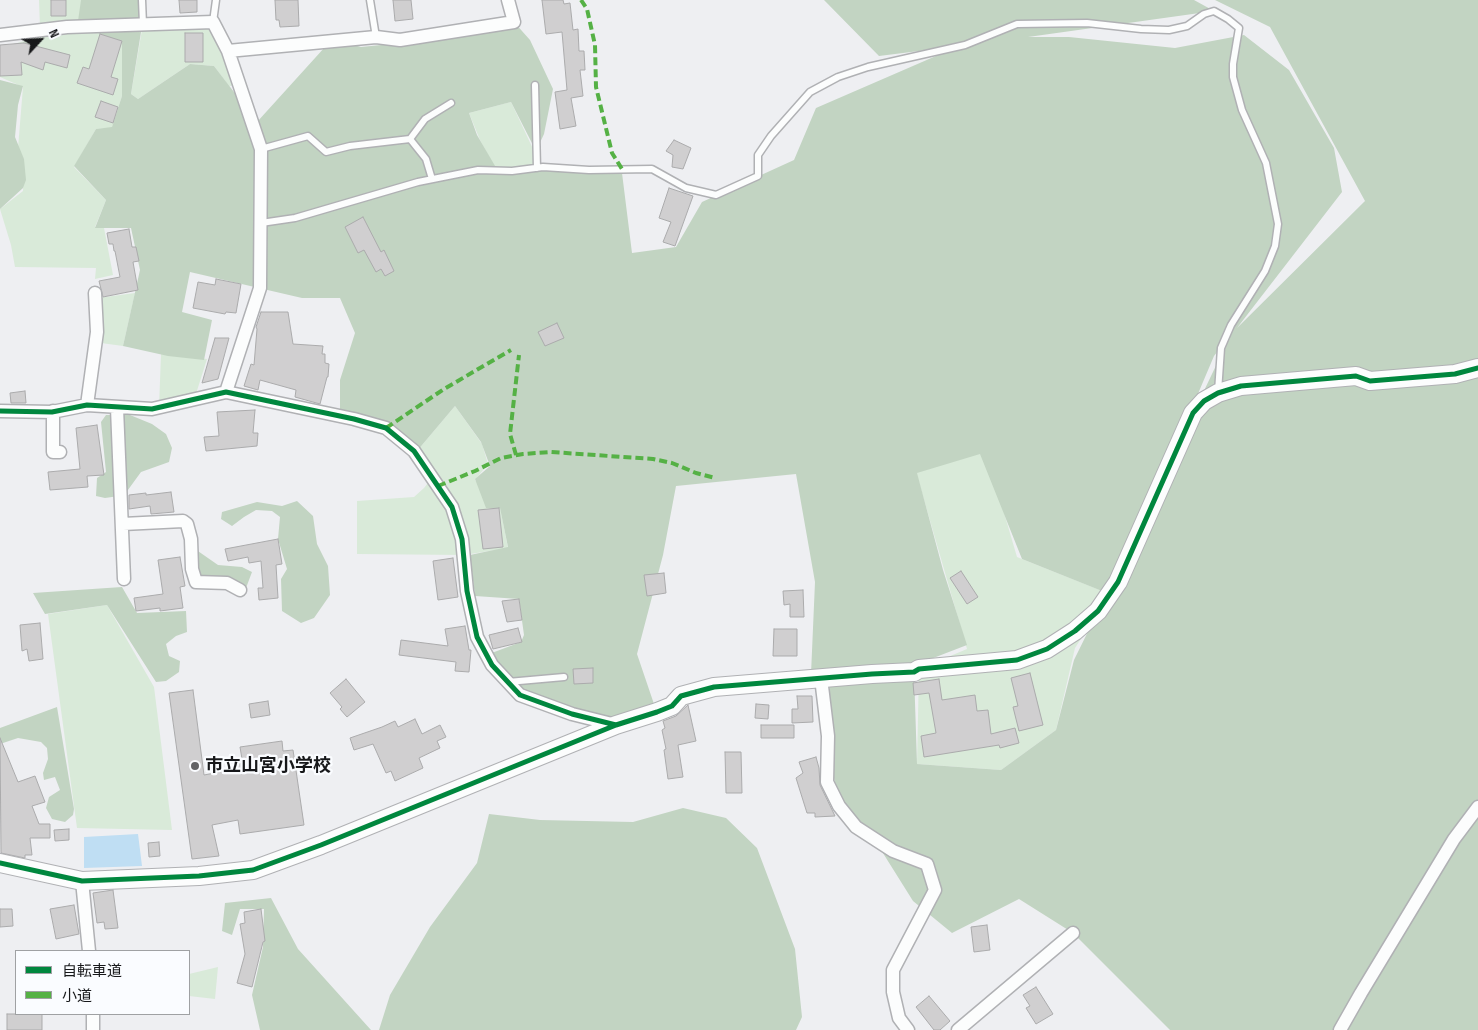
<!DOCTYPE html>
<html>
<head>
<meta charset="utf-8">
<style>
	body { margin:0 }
	#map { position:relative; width:1478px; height:1030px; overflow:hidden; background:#eeeff2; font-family:"Sofia Sans Condensed","Noto Sans JP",sans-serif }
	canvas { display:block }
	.legend { position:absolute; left:15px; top:950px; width:175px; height:65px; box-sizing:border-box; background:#fafcff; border:1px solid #9fa1a3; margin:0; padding:6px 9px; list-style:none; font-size:15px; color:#17181a }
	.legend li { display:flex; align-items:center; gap:10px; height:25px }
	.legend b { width:25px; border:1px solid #9fa1a3 }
	.north { position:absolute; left:15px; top:15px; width:50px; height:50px; -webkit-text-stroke:4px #fafcff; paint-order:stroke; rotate:65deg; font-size:14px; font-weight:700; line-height:20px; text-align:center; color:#17181a }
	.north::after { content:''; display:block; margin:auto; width:18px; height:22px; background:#17181a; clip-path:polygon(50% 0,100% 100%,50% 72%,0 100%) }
</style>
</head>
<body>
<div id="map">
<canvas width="1478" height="1030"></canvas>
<ul class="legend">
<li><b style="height:6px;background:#00873e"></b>自転車道</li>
<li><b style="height:6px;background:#55b145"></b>小道</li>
</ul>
<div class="north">N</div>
</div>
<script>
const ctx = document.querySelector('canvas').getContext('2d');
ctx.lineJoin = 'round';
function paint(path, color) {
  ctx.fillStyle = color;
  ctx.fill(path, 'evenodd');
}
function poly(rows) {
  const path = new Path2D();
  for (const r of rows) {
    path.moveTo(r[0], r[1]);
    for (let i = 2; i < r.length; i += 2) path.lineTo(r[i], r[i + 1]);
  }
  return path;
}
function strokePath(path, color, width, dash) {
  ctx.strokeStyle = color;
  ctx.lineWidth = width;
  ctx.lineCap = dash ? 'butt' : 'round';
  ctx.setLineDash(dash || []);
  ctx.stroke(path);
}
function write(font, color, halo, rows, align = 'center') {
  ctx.font = font + ' "Sofia Sans Condensed","Noto Sans JP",sans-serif';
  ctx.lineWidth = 4.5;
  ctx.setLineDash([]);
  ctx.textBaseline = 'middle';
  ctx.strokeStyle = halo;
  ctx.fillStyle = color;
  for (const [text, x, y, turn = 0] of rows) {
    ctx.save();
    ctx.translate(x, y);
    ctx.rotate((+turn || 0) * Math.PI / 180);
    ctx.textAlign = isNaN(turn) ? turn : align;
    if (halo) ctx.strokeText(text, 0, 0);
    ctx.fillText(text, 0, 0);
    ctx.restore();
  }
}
paint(poly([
	[39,0,83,0,122,41,122,96,112,128,96,129,74,167,106,200,95,227,104,228,113,275,95,279,96,268,15,267,11,245,0,209,23,191,24,160,18,148,23,87,0,77,0,48,31,39,40,27],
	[213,22,239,85,229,86,214,66,190,64,138,99,131,94,143,24],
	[511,102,542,168,496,170,480,140,469,113],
	[135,293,123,346,101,343,98,298],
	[161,354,207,359,195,397,159,408],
	[455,406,482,444,488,464,475,480,500,507,508,548,464,555,357,554,357,501,414,497,424,488,432,478,417,451],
	[985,448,1017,557,1110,594,1075,648,1056,730,1001,770,917,764,919,669,967,649,916,472],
	[107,605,154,687,172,830,77,828,48,614],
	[218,967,215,999,189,996,189,974]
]), '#d9ead9');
paint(poly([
	[81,0,139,0,142,26,131,94,138,99,190,64,214,66,257,122,325,47,340,41,361,47,391,44,514,22,530,40,553,89,544,134,536,151,511,102,469,113,477,135,498,171,560,167,589,170,621,165,632,253,676,247,702,202,794,160,816,108,959,46,879,56,824,0,1194,0,1214,11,1028,37,1069,37,1175,48,1244,35,1289,70,1334,148,1342,192,1237,328,1365,201,1270,27,1215,0,1478,0,1478,1030,1170,1030,1073,933,1019,899,952,933,913,901,871,834,837,796,828,742,830,677,914,672,917,764,1001,770,1056,730,1074,660,1107,593,1022,559,980,454,917,473,943,570,967,645,910,667,811,674,815,582,796,474,676,486,663,555,637,654,655,707,616,725,520,695,489,654,521,642,524,635,519,599,475,596,470,555,508,547,500,508,486,508,475,479,490,466,481,442,455,406,417,451,385,427,340,414,340,380,355,333,340,298,302,298,190,272,182,312,212,320,204,360,168,356,123,346,140,270,131,228,95,228,106,200,74,166,96,129,112,127,122,96,122,41,100,34,78,21],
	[1231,334,1173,456,1172,455,1214,356],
	[0,80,23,86,18,105,15,137,24,159,26,180,23,188,0,209],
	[106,415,130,415,152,424,166,434,172,448,169,462,141,472,125,494,119,496,105,498,96,496,97,478,106,472,101,422],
	[297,501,313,516,317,544,328,566,330,595,314,618,301,623,282,611,281,579,287,569,278,539,280,517,272,511,256,510,244,517,232,526,221,519,222,512,257,502,282,506],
	[195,549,218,565,242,567,252,572,246,588,199,578],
	[122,587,137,613,186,611,187,632,176,636,166,644,169,656,180,661,179,672,166,681,156,682,107,605,45,614,33,593],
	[57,707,74,809,73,815,65,822,52,819,46,808,49,797,60,790,55,777,44,780,43,773,48,759,47,748,41,742,18,738,0,744,0,728],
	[683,808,726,818,757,848,795,949,802,1017,796,1030,379,1030,390,995,430,927,477,863,489,814,540,820,633,822],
	[271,898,298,949,371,1030,260,1030,252,995,263,947,264,909,240,909,232,935,222,931,225,903]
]), '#c2d4c2');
paint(poly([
	[138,834,142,866,84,868,84,837]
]), '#bfdef3');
const building = poly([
	[51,0,66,0,66,16,51,16,51,0],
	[179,0,197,0,197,12,180,13,179,0],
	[275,0,298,0,299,26,280,27,279,20,276,20,275,0],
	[393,0,411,0,413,19,395,21,393,0],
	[542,0,563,0,564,4,570,3,573,30,578,29,579,51,584,51,585,70,580,70,583,96,571,98,576,126,560,129,555,92,567,90,562,32,546,34,542,0],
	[185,33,203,33,203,62,185,62,185,33],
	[100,34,122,41,111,77,118,79,113,95,77,83,83,67,89,69,100,34],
	[24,43,70,55,67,68,45,62,43,70,21,62,22,75,0,76,0,45,24,43],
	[101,101,118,107,113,123,95,117,101,101],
	[674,140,691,148,683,169,672,167,673,155,666,151,674,140],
	[669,188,693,196,675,246,663,242,671,222,659,218,669,188],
	[363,217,381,252,384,250,394,271,385,276,381,269,376,272,364,250,358,253,345,227,363,217],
	[129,229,132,247,136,247,139,261,133,262,138,290,103,297,99,281,120,277,115,251,114,251,113,244,109,244,107,233,129,229],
	[216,279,241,284,236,313,226,312,225,314,193,308,198,282,215,285,216,279],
	[261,312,288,312,293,344,323,346,322,354,325,354,325,363,329,364,328,377,327,377,320,404,295,397,296,390,260,380,258,390,244,386,251,364,254,365,257,329,256,327,261,312],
	[557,323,564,338,545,346,538,332,557,323],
	[215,338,229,338,218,379,202,383,215,338],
	[25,391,26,403,11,403,10,393,25,391],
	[255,410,253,433,258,433,257,446,206,451,204,437,219,436,217,412,255,410],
	[97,425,104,475,87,476,88,487,50,490,48,472,80,469,76,428,97,425],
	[171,492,174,512,151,514,150,506,129,509,129,495,146,493,146,495,171,492],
	[499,508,503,547,483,549,478,510,499,508],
	[278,539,282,564,276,565,278,598,259,600,258,588,263,588,261,561,249,563,248,557,228,561,225,549,278,539],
	[180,557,185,586,180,587,183,608,160,611,160,608,136,611,134,598,163,594,158,560,180,557],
	[453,558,458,597,438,600,433,561,453,558],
	[961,571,978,597,967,604,950,578,961,571],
	[664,573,666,593,647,596,644,575,664,573],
	[803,590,804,617,790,617,790,604,784,605,783,591,803,590],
	[519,599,522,620,507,622,502,601,519,599],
	[40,623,43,659,29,661,27,649,22,651,20,625,40,623],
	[465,626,469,650,471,650,469,672,455,671,456,662,399,655,401,640,448,646,445,629,465,626],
	[518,628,522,642,493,649,489,635,518,628],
	[774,629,797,629,797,656,773,656,774,629],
	[593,668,593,683,574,684,573,669,593,668],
	[1030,673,1043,725,1019,731,1013,707,1018,706,1011,678,1030,673],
	[346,679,365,702,347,717,340,709,342,707,330,693,346,679],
	[939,679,942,700,975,695,977,711,988,710,991,734,1015,728,1019,743,1000,748,999,745,924,757,921,736,936,733,929,693,914,695,913,683,939,679],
	[193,690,204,775,231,770,229,761,242,759,240,747,282,741,283,751,293,750,304,825,240,834,238,820,212,825,219,856,192,859,169,693,193,690],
	[797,696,812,696,813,722,792,723,792,709,798,709,797,696],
	[268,701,270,715,251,718,249,704,268,701],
	[756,704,769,705,768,719,755,718,756,704],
	[688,705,696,741,678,745,683,777,668,779,664,750,666,749,662,730,665,728,663,721,676,716,688,705],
	[415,719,422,734,440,725,446,737,437,741,440,748,419,758,423,768,395,781,391,771,386,773,373,744,354,750,350,738,382,727,395,721,398,727,415,719],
	[761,725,794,725,794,738,761,738,761,725],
	[0,738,18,782,35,776,45,802,32,806,39,824,50,824,50,838,30,838,32,855,25,855,25,858,1,853,0,738],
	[725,752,741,752,742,793,726,793,725,752],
	[816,757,819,768,820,785,835,816,815,817,815,813,807,813,796,778,803,773,799,762,816,757],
	[69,829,69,840,55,841,54,830,69,829],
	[159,842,160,856,149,857,148,843,159,842],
	[113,890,118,928,105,929,104,922,97,923,93,893,113,890],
	[74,905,79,934,56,939,50,909,74,905],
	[0,909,12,909,13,926,0,927,0,909],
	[261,909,265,941,263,942,252,987,237,983,245,954,240,924,245,923,244,912,261,909],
	[987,925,990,950,974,952,971,927,987,925],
	[1036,987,1053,1014,1036,1024,1026,1008,1030,1006,1023,995,1036,987],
	[929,996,950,1021,940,1030,934,1030,916,1007,929,996],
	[7,1014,42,1014,42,1030,7,1030,7,1014]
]);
paint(building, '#d0cfd0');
strokePath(building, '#ababac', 1);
const lane = poly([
	[142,0,143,24],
	[370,0,376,37],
	[213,22,216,0],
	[535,85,537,168],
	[261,149,308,136,326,152,350,146,410,139],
	[432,179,426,159,410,139,425,119,451,103],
	[261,223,295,218,418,182,478,170,512,171,543,167,589,170,652,169,686,188,716,195,758,176,758,155,771,136,810,92,838,77,868,67,965,45,1017,24,1087,23,1141,29,1169,30,1187,26,1204,14,1214,11,1228,19,1239,28,1233,64,1233,77,1242,110,1266,163,1278,224,1275,246,1265,271,1231,325,1221,348,1218,392],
	[508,682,564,677]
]);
const street = poly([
	[0,35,67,27,213,22,228,51,261,149,260,288,226,392],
	[228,51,376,37,400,40,514,22,508,0],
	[87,405,97,332,95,293],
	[117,408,124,579],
	[0,411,52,412,87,405,152,409,226,392,354,419,386,428,414,451,452,507,462,539,467,591,477,637,492,665,520,695,572,714,616,725],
	[53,411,53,452,60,452],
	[123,524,183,521,187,524,191,539,192,569,196,582,227,583,240,590],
	[821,678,828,736,827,782,839,806,856,827,893,851,927,864,935,890,893,970,893,992,899,1018,908,1030],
	[82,881,89,951],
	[93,1030,93,1014],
	[958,1030,1073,933],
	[1340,1030,1361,993,1454,839,1478,807]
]);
const secondary = poly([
	[0,863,82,881,199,876,253,870,321,845,616,725,657,712,672,706,681,696,714,687,872,674,914,672,919,669,1017,660,1047,649,1075,631,1098,611,1118,582,1193,413,1204,401,1218,393,1241,386,1356,376,1370,381,1455,374,1478,368]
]);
strokePath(lane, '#b0b1b4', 9);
strokePath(street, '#b0b1b4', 15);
strokePath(secondary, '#b0b1b4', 20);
strokePath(lane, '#fcfdfd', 6);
strokePath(street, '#fcfdfd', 12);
strokePath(secondary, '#fcfdfd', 18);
strokePath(poly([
	[581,0,587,9,595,45,596,87,612,153,622,169],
	[386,428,444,389,511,350],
	[516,455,510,434,519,355],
	[438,486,475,471,501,458,523,454,551,452,653,459,672,463,696,473,715,478]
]), '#55b145', 4, [8, 4]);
strokePath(poly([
	[0,411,52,412,87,405,152,409,226,392,354,419,386,428,414,451,452,507,462,539,467,591,477,637,492,665,520,695,572,714,616,725],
	[0,863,82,881,199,876,253,870,321,845,616,725,657,712,672,706,681,696,714,687,872,674,914,672,919,669,1017,660,1047,649,1075,631,1098,611,1118,582,1193,413,1204,401,1218,393,1241,386,1356,376,1370,381,1455,374,1478,368]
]), '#00873e', 5);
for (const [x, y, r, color] of [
	[195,766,5,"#626366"]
]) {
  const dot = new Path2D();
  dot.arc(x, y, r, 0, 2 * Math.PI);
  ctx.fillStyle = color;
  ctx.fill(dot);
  strokePath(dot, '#fafcff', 2);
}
write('bold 18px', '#17181a', '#fafcff', [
	["市立山宮小学校",205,766]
], 'left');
</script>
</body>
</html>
